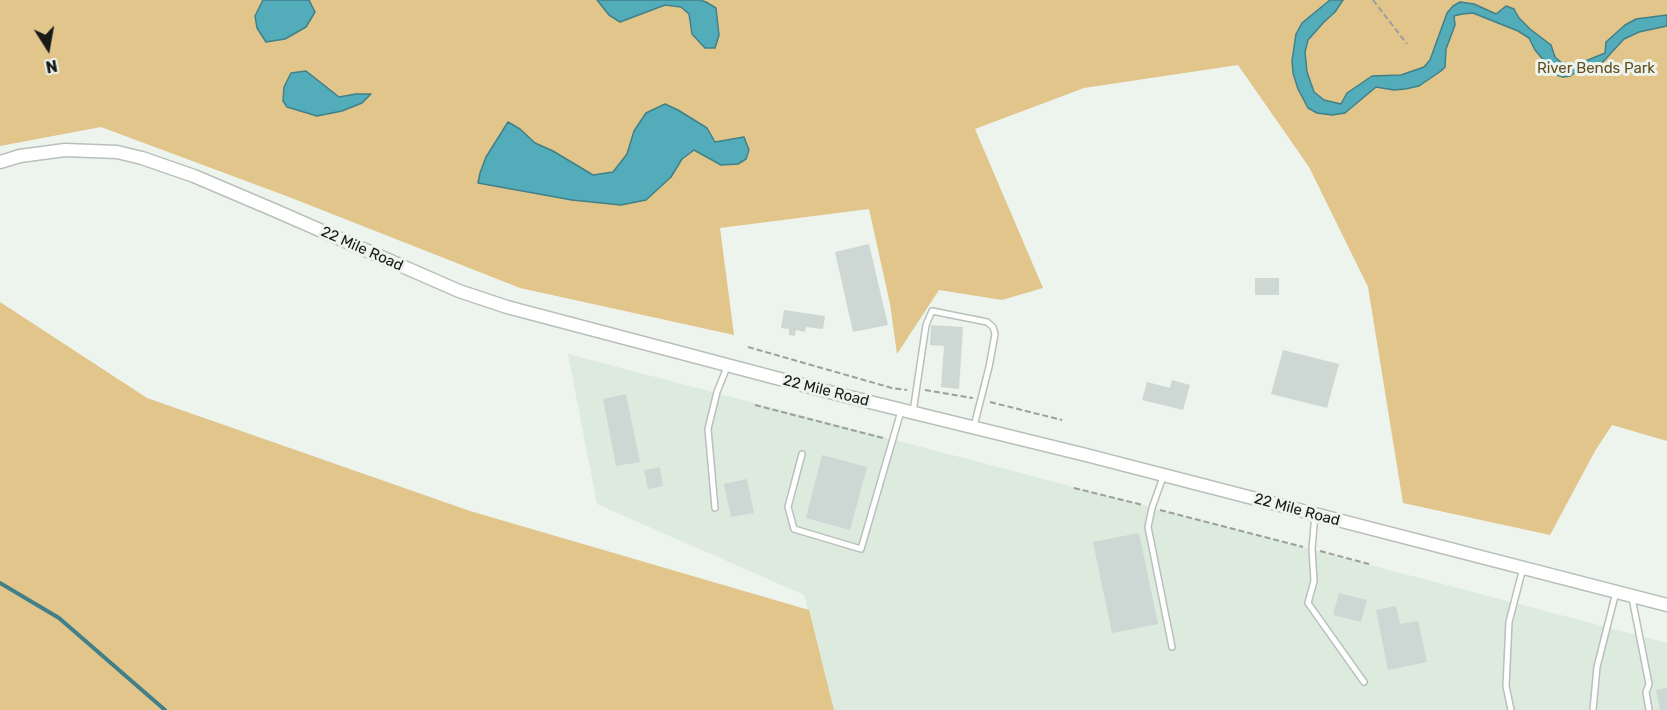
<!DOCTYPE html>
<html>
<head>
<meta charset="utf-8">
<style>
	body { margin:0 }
	#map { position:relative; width:1667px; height:710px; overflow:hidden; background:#edf4ee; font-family:Rubik,sans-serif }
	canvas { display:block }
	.north { position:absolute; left:18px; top:18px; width:60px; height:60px; -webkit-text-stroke:4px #edf4ee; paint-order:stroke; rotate:169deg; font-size:16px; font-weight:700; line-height:24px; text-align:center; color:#181a18 }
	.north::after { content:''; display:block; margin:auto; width:21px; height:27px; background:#181a18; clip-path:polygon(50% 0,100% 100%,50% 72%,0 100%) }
</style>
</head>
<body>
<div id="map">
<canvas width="1667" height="710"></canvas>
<div class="north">N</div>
</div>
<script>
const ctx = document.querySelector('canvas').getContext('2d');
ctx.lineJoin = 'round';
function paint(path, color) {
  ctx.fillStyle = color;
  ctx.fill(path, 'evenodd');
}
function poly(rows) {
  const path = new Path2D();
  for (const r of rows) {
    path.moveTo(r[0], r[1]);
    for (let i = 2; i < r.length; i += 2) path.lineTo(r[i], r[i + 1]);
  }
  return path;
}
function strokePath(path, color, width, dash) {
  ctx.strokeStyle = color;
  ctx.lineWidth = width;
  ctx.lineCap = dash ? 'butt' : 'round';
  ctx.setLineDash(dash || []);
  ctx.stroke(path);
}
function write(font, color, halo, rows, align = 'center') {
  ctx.font = font + ' Rubik,sans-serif';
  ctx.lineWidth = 6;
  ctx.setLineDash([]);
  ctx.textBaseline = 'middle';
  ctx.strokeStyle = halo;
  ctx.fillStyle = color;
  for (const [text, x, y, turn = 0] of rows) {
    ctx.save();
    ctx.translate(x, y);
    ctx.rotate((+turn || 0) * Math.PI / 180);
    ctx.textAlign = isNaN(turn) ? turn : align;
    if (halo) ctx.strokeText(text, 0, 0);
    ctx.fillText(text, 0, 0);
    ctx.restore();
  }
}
paint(poly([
	[568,354,1667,643,1667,710,834,710,804,595,597,504]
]), '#ddeade');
paint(poly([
	[0,0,1667,0,1667,441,1612,425,1595,451,1550,535,1403,503,1368,287,1309,167,1238,65,1084,88,975,129,1043,288,1002,300,939,290,897,354,890,304,869,209,720,228,734,335,520,288,289,197,101,127,0,146],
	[0,302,147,398,470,511,809,610,834,710,0,710]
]), '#e1c58a');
const water = poly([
	[263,0,309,0,315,12,306,27,285,39,266,42,257,28,255,16,263,0],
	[597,0,700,0,706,2,716,8,719,35,715,48,705,48,692,34,689,14,681,7,665,5,620,22,609,15,597,0],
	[1330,0,1343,0,1335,12,1324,22,1308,40,1305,52,1307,72,1314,92,1324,100,1341,104,1347,93,1372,76,1401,75,1424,67,1430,60,1447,13,1453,6,1460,2,1474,4,1496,14,1506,6,1514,9,1519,18,1530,29,1551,45,1555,57,1562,63,1571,64,1588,60,1605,53,1606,42,1625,25,1636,19,1667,15,1667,26,1639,32,1624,39,1600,65,1594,64,1576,72,1570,76,1563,77,1556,75,1535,50,1529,38,1518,31,1473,13,1462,14,1454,16,1455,25,1446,49,1445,67,1441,71,1419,86,1405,89,1394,90,1376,87,1345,113,1332,115,1317,113,1308,108,1298,89,1293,73,1292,61,1296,34,1302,23,1330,0],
	[306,71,339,97,356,94,371,94,362,103,342,111,317,116,287,107,283,101,284,87,291,73,306,71],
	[665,104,678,110,707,128,715,142,744,137,749,150,746,159,738,164,721,165,694,150,682,159,671,177,646,200,621,205,572,200,478,183,480,173,486,157,508,122,520,129,535,143,553,151,593,175,613,172,627,154,634,131,646,113,665,104]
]);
paint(water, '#53acb9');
strokePath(water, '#418089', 1.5);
strokePath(poly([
	[0,583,59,618,165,710]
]), '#418089', 4);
paint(poly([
	[869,244,888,325,853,332,835,252],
	[1255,278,1279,278,1279,295,1255,295],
	[784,310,825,316,823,329,806,327,805,332,796,330,795,336,789,335,789,329,781,328],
	[931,325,963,327,959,389,941,387,944,346,930,345],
	[1283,350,1339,364,1327,408,1271,394],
	[1172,380,1190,385,1183,410,1142,400,1147,382,1170,388],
	[626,394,640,462,616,466,603,399],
	[822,455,867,467,850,530,806,518],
	[660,467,663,486,648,489,644,470],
	[747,479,754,513,731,517,724,484],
	[1139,533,1158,624,1112,633,1093,542],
	[1339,593,1367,600,1361,622,1333,615],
	[1396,606,1400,624,1418,621,1427,662,1388,670,1376,610],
	[1667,688,1667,710,1660,710,1656,690]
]), '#cdd7d4');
const service = poly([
	[913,412,926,325,932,311,987,322,993,327,995,334,989,367,974,426],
	[802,454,788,507,794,529,861,549,901,411],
	[1163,477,1152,508,1148,527,1172,647],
	[715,508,708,429,717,392,727,367],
	[1315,514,1312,549,1314,581,1308,603,1364,682],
	[1632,598,1649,684,1646,692,1649,710],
	[1511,710,1506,686,1509,622,1523,568],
	[1593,710,1597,667,1616,592]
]);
const tertiary = poly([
	[0,162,20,156,65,150,117,152,142,158,194,176,274,210,459,291,507,307,833,393,1086,455,1667,605]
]);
strokePath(service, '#b9c0ba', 8);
strokePath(tertiary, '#b9c0ba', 15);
strokePath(poly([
	[1373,0,1407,44],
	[748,347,892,388,907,390],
	[925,390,973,398],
	[990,402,1062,420],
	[755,405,883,438],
	[1074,488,1143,505],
	[1160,510,1303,547],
	[1320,551,1369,564]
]), '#9ba09c', 2, [6, 3]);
strokePath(service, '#fff', 5);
strokePath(tertiary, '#fff', 12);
write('15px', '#634f1f', '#edf4ee', [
	["River Bends Park",1596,69]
]);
write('15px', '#181a18', '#edf4ee', [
	["22 Mile Road",362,249,24],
	["22 Mile Road",826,391,14],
	["22 Mile Road",1297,510,15]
]);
</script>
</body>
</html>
